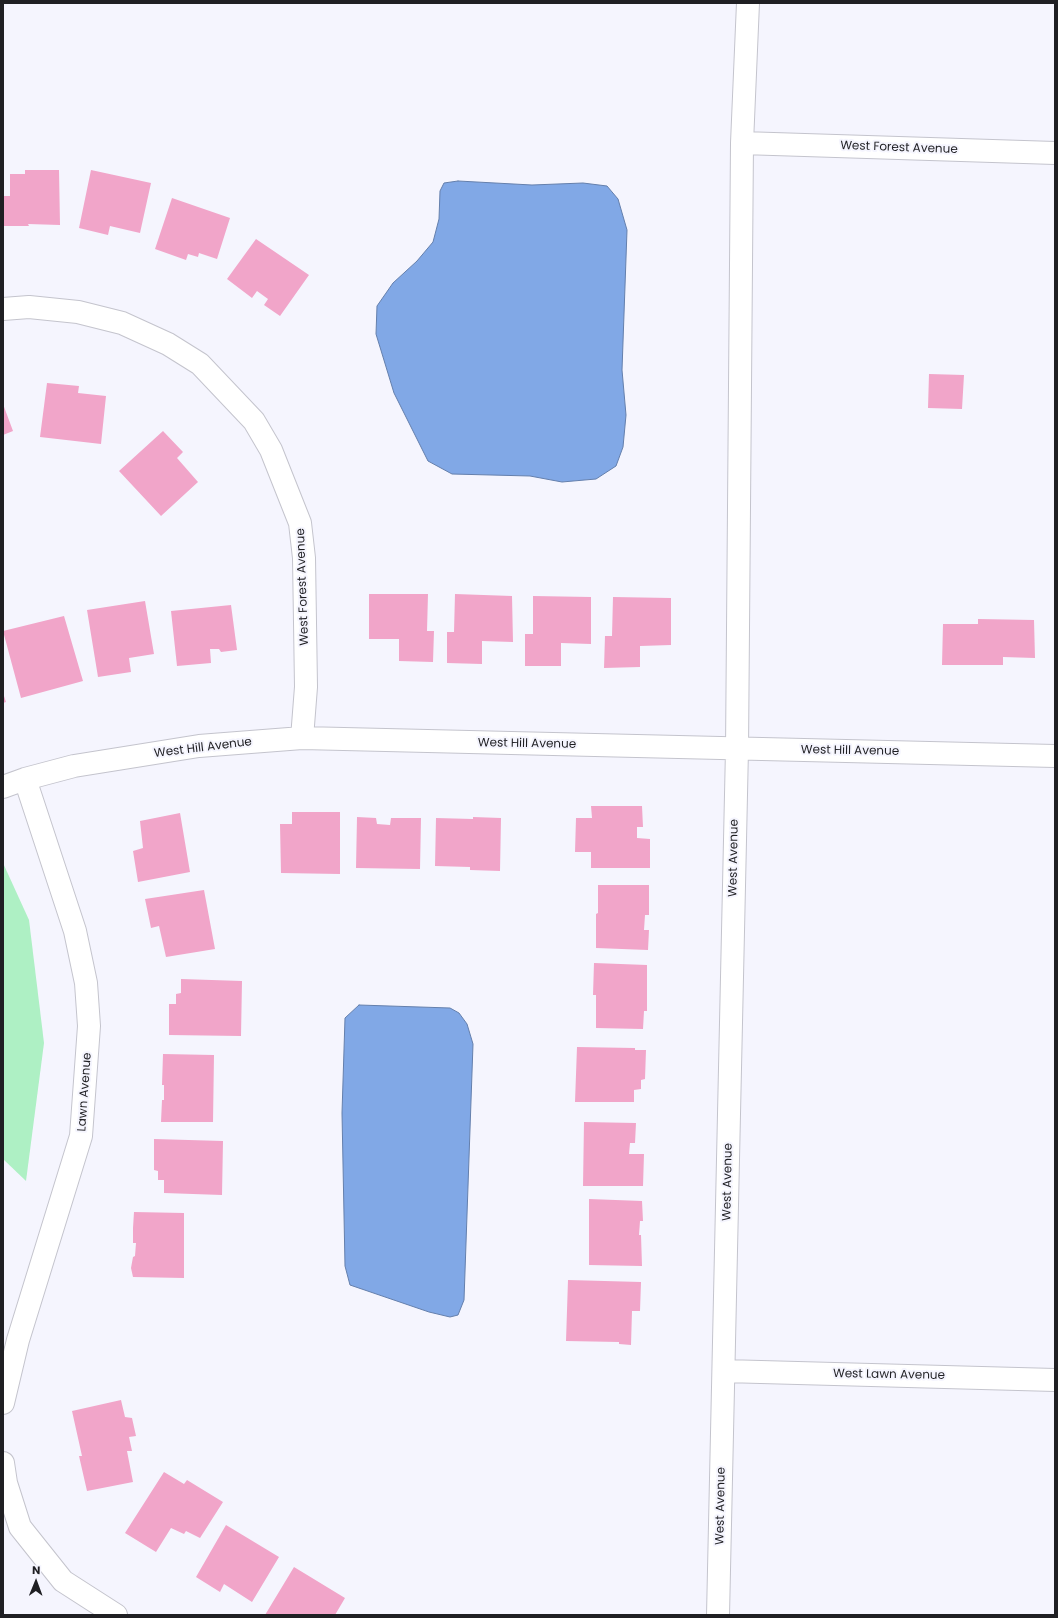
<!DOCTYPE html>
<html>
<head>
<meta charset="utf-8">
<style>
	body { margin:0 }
	#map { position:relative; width:1058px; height:1618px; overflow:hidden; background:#f5f5fe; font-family:Poppins,sans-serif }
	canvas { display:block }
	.frame { position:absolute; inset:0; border:4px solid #1f1f23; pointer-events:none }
	.north { position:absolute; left:16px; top:1562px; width:40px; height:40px; -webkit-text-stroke:3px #f5f5fe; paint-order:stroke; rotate:1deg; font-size:11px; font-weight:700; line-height:16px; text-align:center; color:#1f1f23 }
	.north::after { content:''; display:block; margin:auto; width:14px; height:18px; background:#1f1f23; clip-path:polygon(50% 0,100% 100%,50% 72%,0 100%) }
</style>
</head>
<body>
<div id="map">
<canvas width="1058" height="1618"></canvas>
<div class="frame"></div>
<div class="north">N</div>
</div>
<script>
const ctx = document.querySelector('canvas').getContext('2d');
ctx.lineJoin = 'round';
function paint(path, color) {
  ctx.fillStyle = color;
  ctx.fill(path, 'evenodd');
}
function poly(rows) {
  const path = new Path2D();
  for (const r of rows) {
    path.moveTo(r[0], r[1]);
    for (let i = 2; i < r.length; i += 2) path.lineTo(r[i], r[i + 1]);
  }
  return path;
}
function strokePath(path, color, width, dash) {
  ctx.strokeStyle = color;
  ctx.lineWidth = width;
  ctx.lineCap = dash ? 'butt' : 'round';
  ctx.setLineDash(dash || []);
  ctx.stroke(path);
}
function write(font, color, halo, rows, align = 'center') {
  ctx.font = font + ' Poppins,sans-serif';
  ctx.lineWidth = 4;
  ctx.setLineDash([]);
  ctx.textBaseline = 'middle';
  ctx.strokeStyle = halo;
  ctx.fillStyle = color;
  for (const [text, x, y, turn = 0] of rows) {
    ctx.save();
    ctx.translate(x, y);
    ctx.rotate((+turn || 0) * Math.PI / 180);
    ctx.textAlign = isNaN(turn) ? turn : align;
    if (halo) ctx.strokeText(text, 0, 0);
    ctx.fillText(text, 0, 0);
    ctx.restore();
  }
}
paint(poly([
	[3,863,29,920,44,1043,26,1181,3,1159]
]), '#aef0c4');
const water = poly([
	[458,181,532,185,583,183,607,186,618,199,627,230,622,370,626,415,623,447,616,466,596,479,562,482,530,476,452,474,428,461,394,393,376,334,377,306,393,283,417,261,433,242,439,219,440,191,444,183,458,181],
	[359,1005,450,1008,459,1013,467,1024,473,1044,464,1300,458,1315,450,1317,429,1312,350,1285,345,1266,342,1113,345,1018,359,1005]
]);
paint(water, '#81a8e6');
strokePath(water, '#647fac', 1);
paint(poly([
	[25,170,59,170,60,225,28,224,29,226,3,226,3,196,10,196,10,174,25,174],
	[91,170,151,183,140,233,110,226,108,235,79,228],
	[172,198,230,218,217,259,199,253,198,257,188,254,186,260,155,249],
	[256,239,309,275,280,316,264,305,268,299,257,291,252,298,227,279],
	[929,374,964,375,962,409,928,408],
	[47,383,79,386,78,393,106,396,101,444,40,437],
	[3,404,13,431,3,435],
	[163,431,183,452,177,458,198,482,161,516,119,471],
	[369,594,428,594,427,631,434,631,433,662,399,661,399,639,369,639],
	[455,594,512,596,513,642,482,641,482,664,447,663,447,632,454,632],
	[533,596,591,597,591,644,561,643,561,666,525,666,525,634,533,634],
	[613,597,671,598,671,645,640,646,640,667,604,668,605,636,612,636],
	[145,601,154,654,129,658,131,672,98,677,87,610],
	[231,605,237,650,221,652,219,649,210,649,211,663,177,666,171,611],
	[64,616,83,681,21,698,3,631],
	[978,619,1034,620,1035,658,1003,657,1003,665,942,665,943,624,978,624],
	[3,693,6,702,3,703],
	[591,806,642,806,643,827,637,827,637,838,650,839,650,868,591,868,591,852,575,852,576,818,592,818],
	[292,812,340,812,340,874,281,873,280,824,292,824],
	[180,813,190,872,138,882,133,851,143,848,140,821],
	[357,817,376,818,377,824,390,825,391,818,421,818,420,869,356,868],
	[473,817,501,818,500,871,470,870,470,867,435,866,436,818,473,819],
	[598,885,649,885,649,915,645,915,644,930,649,930,648,950,596,948,596,914,598,913],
	[204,890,215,949,166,957,159,926,151,928,145,899],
	[594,963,647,965,647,1011,644,1011,643,1029,596,1028,596,995,593,995],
	[181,979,242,981,241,1036,169,1035,169,1004,176,1004,176,994,181,993],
	[577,1047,635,1048,635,1050,646,1050,645,1079,641,1080,641,1089,634,1090,634,1102,575,1102],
	[163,1054,214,1055,213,1122,161,1122,162,1100,164,1100,164,1085,162,1085],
	[584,1122,636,1123,635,1143,630,1143,629,1154,644,1154,643,1186,583,1186],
	[154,1139,223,1141,222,1195,164,1193,164,1180,158,1180,158,1171,154,1170],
	[589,1199,642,1201,643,1221,640,1221,639,1235,641,1235,642,1266,589,1265],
	[134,1212,184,1213,184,1278,133,1277,131,1268,133,1257,135,1256,136,1243,133,1243,133,1228],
	[568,1280,641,1282,640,1311,632,1311,631,1345,619,1344,619,1342,566,1341],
	[121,1400,125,1417,132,1418,136,1436,129,1437,132,1451,127,1451,133,1482,87,1491,79,1456,82,1456,72,1411],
	[164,1472,184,1484,187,1480,223,1502,200,1538,186,1531,184,1534,171,1528,156,1552,125,1533],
	[226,1525,279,1557,252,1602,224,1584,220,1592,196,1577],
	[294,1567,345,1598,335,1615,265,1615]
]), '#f1a5c9');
const street = poly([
	[742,143,1055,153],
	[3,309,29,307,78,312,122,323,168,344,200,364,254,421,271,450,300,523,304,558,306,687,302,738],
	[3,787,25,779,74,766,199,746,302,738,1055,756],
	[724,1371,1055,1380],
	[3,1403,18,1340,81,1136,89,1026,86,983,75,931,25,779],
	[3,1463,6,1483,20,1527,63,1581,116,1615],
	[718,1615,737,749,742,143,748,3]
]);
strokePath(street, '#c4c4cd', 24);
strokePath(street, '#fff', 22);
write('12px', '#1f1f23', '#f5f5fe', [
	["West Forest Avenue",899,148,2],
	["West Forest Avenue",303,587,-92],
	["West Hill Avenue",527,744,1],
	["West Hill Avenue",203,748,-7],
	["West Hill Avenue",850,751,1],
	["West Avenue",734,858,-89],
	["Lawn Avenue",85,1092,-86],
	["West Avenue",728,1182,-89],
	["West Lawn Avenue",889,1375,1],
	["West Avenue",721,1506,-89]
]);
</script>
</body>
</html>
